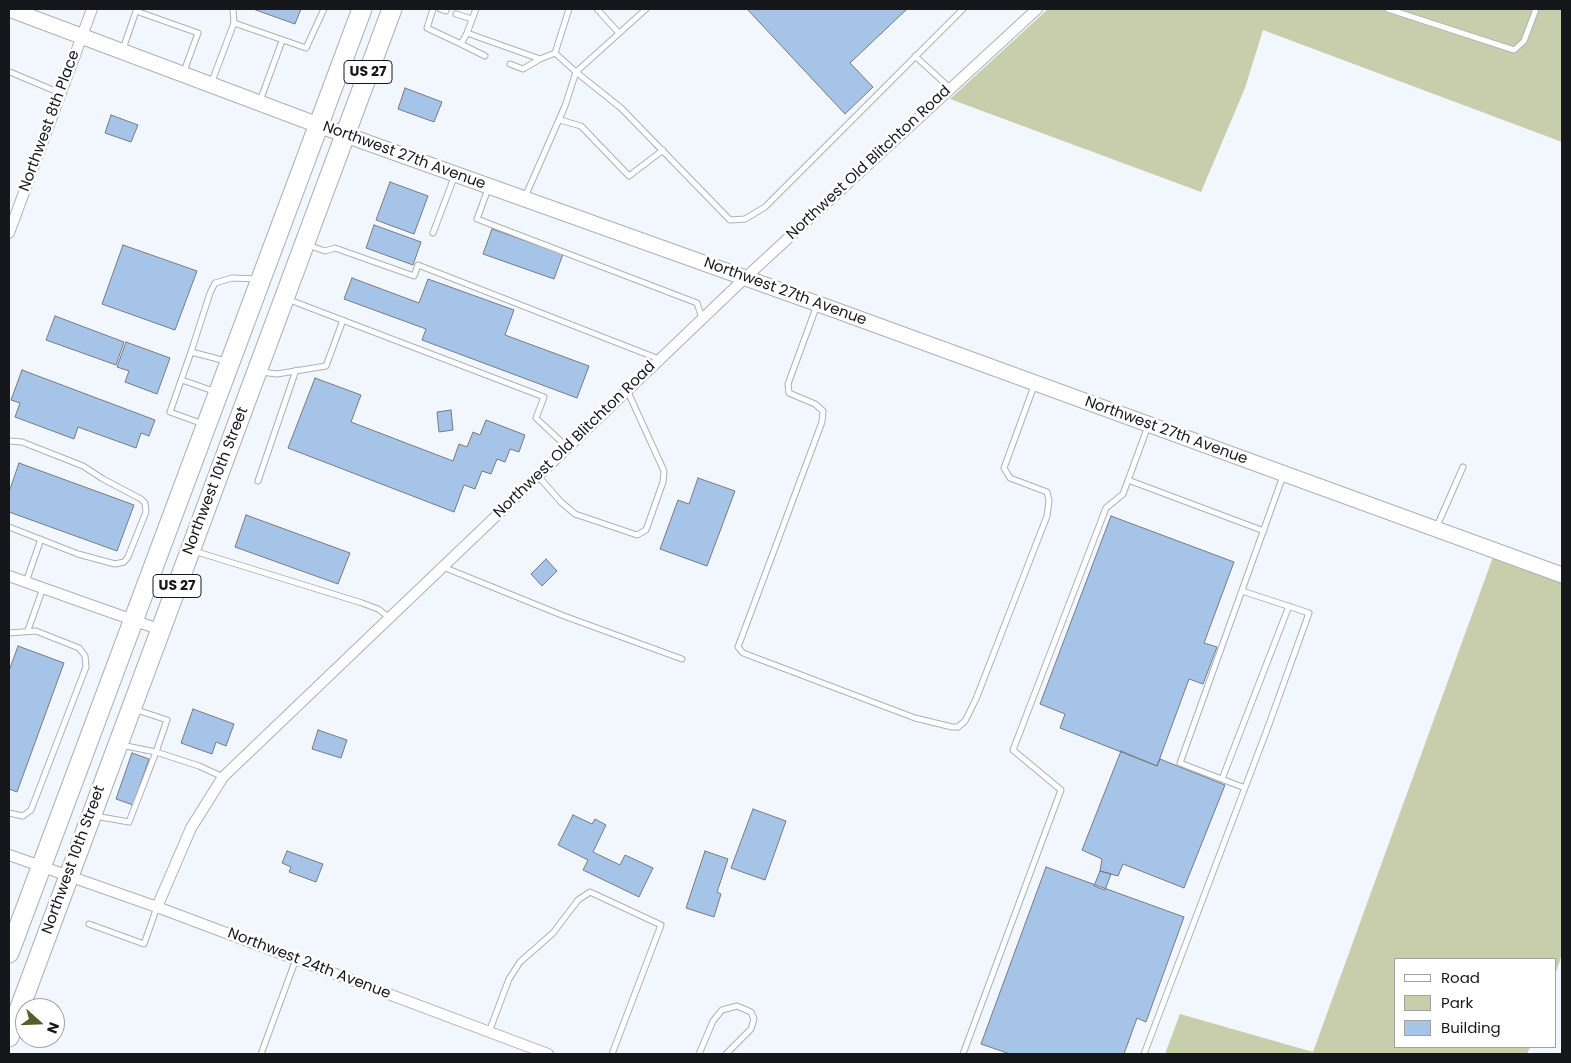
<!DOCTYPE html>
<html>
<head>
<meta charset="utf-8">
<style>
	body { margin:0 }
	#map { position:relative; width:1571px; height:1063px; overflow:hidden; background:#f2f7fe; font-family:Poppins,sans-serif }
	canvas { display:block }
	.frame { position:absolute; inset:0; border:10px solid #16171a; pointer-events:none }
	.legend { position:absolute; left:1394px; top:958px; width:162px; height:90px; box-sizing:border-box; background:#fff; border:1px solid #a2a2a3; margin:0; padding:6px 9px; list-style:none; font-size:15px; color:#16171a }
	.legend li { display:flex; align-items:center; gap:10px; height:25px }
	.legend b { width:25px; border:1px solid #a2a2a3 }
	.north { position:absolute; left:15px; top:998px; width:50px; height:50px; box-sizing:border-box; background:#fff; border:1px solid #a2a2a3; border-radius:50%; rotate:110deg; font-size:14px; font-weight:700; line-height:20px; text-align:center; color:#16171a }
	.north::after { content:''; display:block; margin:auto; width:18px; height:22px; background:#585d2b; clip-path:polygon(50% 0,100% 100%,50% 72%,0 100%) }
</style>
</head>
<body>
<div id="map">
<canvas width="1571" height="1063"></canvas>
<div class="frame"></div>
<ul class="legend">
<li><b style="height:6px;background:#fff"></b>Road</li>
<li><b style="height:14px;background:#c8cdac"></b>Park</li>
<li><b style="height:14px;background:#a6c3e8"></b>Building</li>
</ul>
<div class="north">N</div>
</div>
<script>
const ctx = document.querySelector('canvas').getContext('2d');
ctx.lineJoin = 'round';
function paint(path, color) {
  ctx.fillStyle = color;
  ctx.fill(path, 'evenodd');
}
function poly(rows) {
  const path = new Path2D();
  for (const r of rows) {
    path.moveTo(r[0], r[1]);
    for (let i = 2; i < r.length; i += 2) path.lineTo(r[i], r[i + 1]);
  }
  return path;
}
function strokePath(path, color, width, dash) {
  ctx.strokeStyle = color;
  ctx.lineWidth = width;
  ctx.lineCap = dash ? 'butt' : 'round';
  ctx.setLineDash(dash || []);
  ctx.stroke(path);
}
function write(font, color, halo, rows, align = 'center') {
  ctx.font = font + ' Poppins,sans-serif';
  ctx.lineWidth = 5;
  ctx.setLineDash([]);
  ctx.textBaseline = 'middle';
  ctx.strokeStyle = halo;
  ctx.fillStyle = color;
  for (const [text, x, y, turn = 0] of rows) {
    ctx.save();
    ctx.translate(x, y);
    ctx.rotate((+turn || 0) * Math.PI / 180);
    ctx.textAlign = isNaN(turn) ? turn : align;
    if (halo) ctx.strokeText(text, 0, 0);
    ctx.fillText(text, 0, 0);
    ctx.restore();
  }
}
paint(poly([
	[1048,9,1562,9,1562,142,1263,30,1245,88,1201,192,950,99],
	[1493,557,1562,582,1562,954,1555,975,1555,959,1395,959,1395,1047,1530,1047,1527,1054,1165,1054,1180,1014,1313,1052]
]), '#c8cdac');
const building = poly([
	[253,9,301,9,295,24,253,9],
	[747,9,907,9,850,63,873,87,845,114,747,9],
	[405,88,442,102,434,122,398,109,405,88],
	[111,115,138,125,131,142,105,133,111,115],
	[390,182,428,196,414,234,376,220,390,182],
	[374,225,421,242,413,265,366,248,374,225],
	[492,229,563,254,554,279,483,254,492,229],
	[123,245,197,271,175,330,102,304,123,245],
	[352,278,419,303,428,279,514,310,505,335,589,366,577,398,422,340,426,329,344,299,352,278],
	[55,316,124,342,116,365,46,340,55,316],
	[126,342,170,358,157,394,125,382,129,371,117,367,126,342],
	[22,370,155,420,149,436,141,433,136,448,78,427,74,439,15,417,20,403,11,400,22,370],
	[315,378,361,395,351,422,453,461,459,444,467,447,473,432,480,435,486,420,525,435,519,452,510,449,505,462,497,459,491,474,482,471,475,489,464,485,454,512,288,448,315,378],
	[451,410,453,430,439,432,437,412,451,410],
	[19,463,134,505,117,551,9,512,9,492,19,463],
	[698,478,735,491,707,566,660,549,678,500,689,504,698,478],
	[246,515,350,553,338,584,235,547,246,515],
	[1111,516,1234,562,1204,643,1217,647,1203,684,1189,679,1157,766,1060,728,1065,714,1040,704,1111,516],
	[546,559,557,571,542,586,531,574,546,559],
	[18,646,64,663,17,792,9,789,9,671,18,646],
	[193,709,234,724,226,746,216,742,212,754,181,743,193,709],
	[318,730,347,740,341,758,312,749,318,730],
	[1121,751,1157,766,1160,759,1225,785,1184,888,1123,864,1118,876,1100,871,1102,859,1082,850,1121,751],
	[132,753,149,759,133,805,116,799,132,753],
	[753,809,786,821,765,880,731,868,753,809],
	[573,815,592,824,595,819,606,825,593,852,620,865,625,855,653,868,639,897,583,870,588,860,558,845,573,815],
	[287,851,323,864,316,882,289,872,291,867,282,863,287,851],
	[705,851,728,859,717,892,721,894,714,917,686,908,705,851],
	[1046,867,1184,917,1146,1022,1137,1018,1124,1054,1010,1054,981,1044,1046,867],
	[1100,871,1111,874,1105,890,1094,886,1100,871]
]);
paint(building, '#a6c3e8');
strokePath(building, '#767b81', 1);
const lane = poly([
	[433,9,427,28,461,44,467,33,540,59,555,53],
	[440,9,446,11],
	[597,9,619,33],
	[646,9,576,72,621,108,730,220,745,219,765,207,963,9],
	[1388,9,1514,50,1524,41,1536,9],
	[456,14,472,19],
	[234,23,306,48,324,9],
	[467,33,476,9],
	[461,44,485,56],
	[123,49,136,11,198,33,183,74],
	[915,56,950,88],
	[510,64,523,69,540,59],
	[10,72,60,93],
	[211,84,234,23,233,9],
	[260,101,282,41],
	[560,120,581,126,629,176,663,150],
	[488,189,477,219,697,303,702,318],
	[525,197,565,106,576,72,555,53,569,9],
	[433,233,455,175],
	[308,245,325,251,335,248,414,276,418,265,659,359],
	[287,299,544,397,536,418,567,447],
	[817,305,788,384,789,393,815,404,823,411,822,422,738,647,743,653,915,718,952,727,958,727,965,721,976,699,1047,516,1049,501,1047,492,1010,478,1004,468,1034,386],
	[191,352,170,412,203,424],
	[226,361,191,352,210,293,215,283,232,278,258,279],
	[261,372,277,374,326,366,343,320],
	[182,380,216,392],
	[9,441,22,442,83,466,103,479,141,499,145,503,146,512,128,557,124,562,115,564,78,554,9,527],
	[538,476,561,502,575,514,637,535,646,530,663,482,664,471,627,390],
	[1128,480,1264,531],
	[258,481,296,370],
	[1437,526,1463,467],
	[194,551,362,603,378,609,389,617],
	[443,567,564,616,682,659],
	[26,582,41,539],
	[28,630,43,588],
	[9,633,36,631,79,648,85,656,86,667,31,810,23,816,9,813],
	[121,745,156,752,199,766,223,777],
	[1222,779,1289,606],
	[1245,788,1180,763,1283,476],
	[95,816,129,822,156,752,167,720,134,709],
	[89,924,144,944,157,907],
	[489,1032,509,979,520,962,553,933,578,900,590,892,661,925,612,1054],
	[261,1054,296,959],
	[699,1054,713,1021,722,1010,737,1006,751,1012,754,1019,751,1029,726,1054],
	[963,1054,1061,790,1013,750,1106,508,1123,494,1148,426],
	[1144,1054,1268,727,1309,613,1242,591]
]);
const street = poly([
	[9,233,92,9],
	[9,576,161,630],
	[9,855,157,907,548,1054],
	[157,907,191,828,223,777,745,278,1037,9]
]);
const secondary = poly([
	[9,9,318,125,835,310,1562,575]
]);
const highway = poly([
	[9,953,362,9],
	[9,1037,392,9]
]);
strokePath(lane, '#acb1b8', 7);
strokePath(street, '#acb1b8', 12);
strokePath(secondary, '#acb1b8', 17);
strokePath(highway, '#acb1b8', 21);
strokePath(lane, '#fff', 5);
strokePath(street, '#fff', 10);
strokePath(secondary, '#fff', 15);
strokePath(highway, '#fff', 19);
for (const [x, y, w] of [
	[368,72,48],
	[177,586,48]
]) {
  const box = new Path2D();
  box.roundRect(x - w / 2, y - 11.5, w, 23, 4);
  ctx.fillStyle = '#fff';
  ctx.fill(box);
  strokePath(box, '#16171a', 1);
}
write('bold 14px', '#16171a', null, [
	["US 27",368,72],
	["US 27",177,586]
]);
write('15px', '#16171a', '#fff', [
	["Northwest 8th Place",50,121,-70],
	["Northwest 27th Avenue",404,156,20],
	["Northwest Old Blitchton Road",869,163,-43],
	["Northwest 27th Avenue",785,292,20],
	["Northwest 27th Avenue",1166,431,20],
	["Northwest Old Blitchton Road",575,440,-44],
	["Northwest 10th Street",216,481,-69],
	["Northwest 10th Street",74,860,-70],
	["Northwest 24th Avenue",309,964,21]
]);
</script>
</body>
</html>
